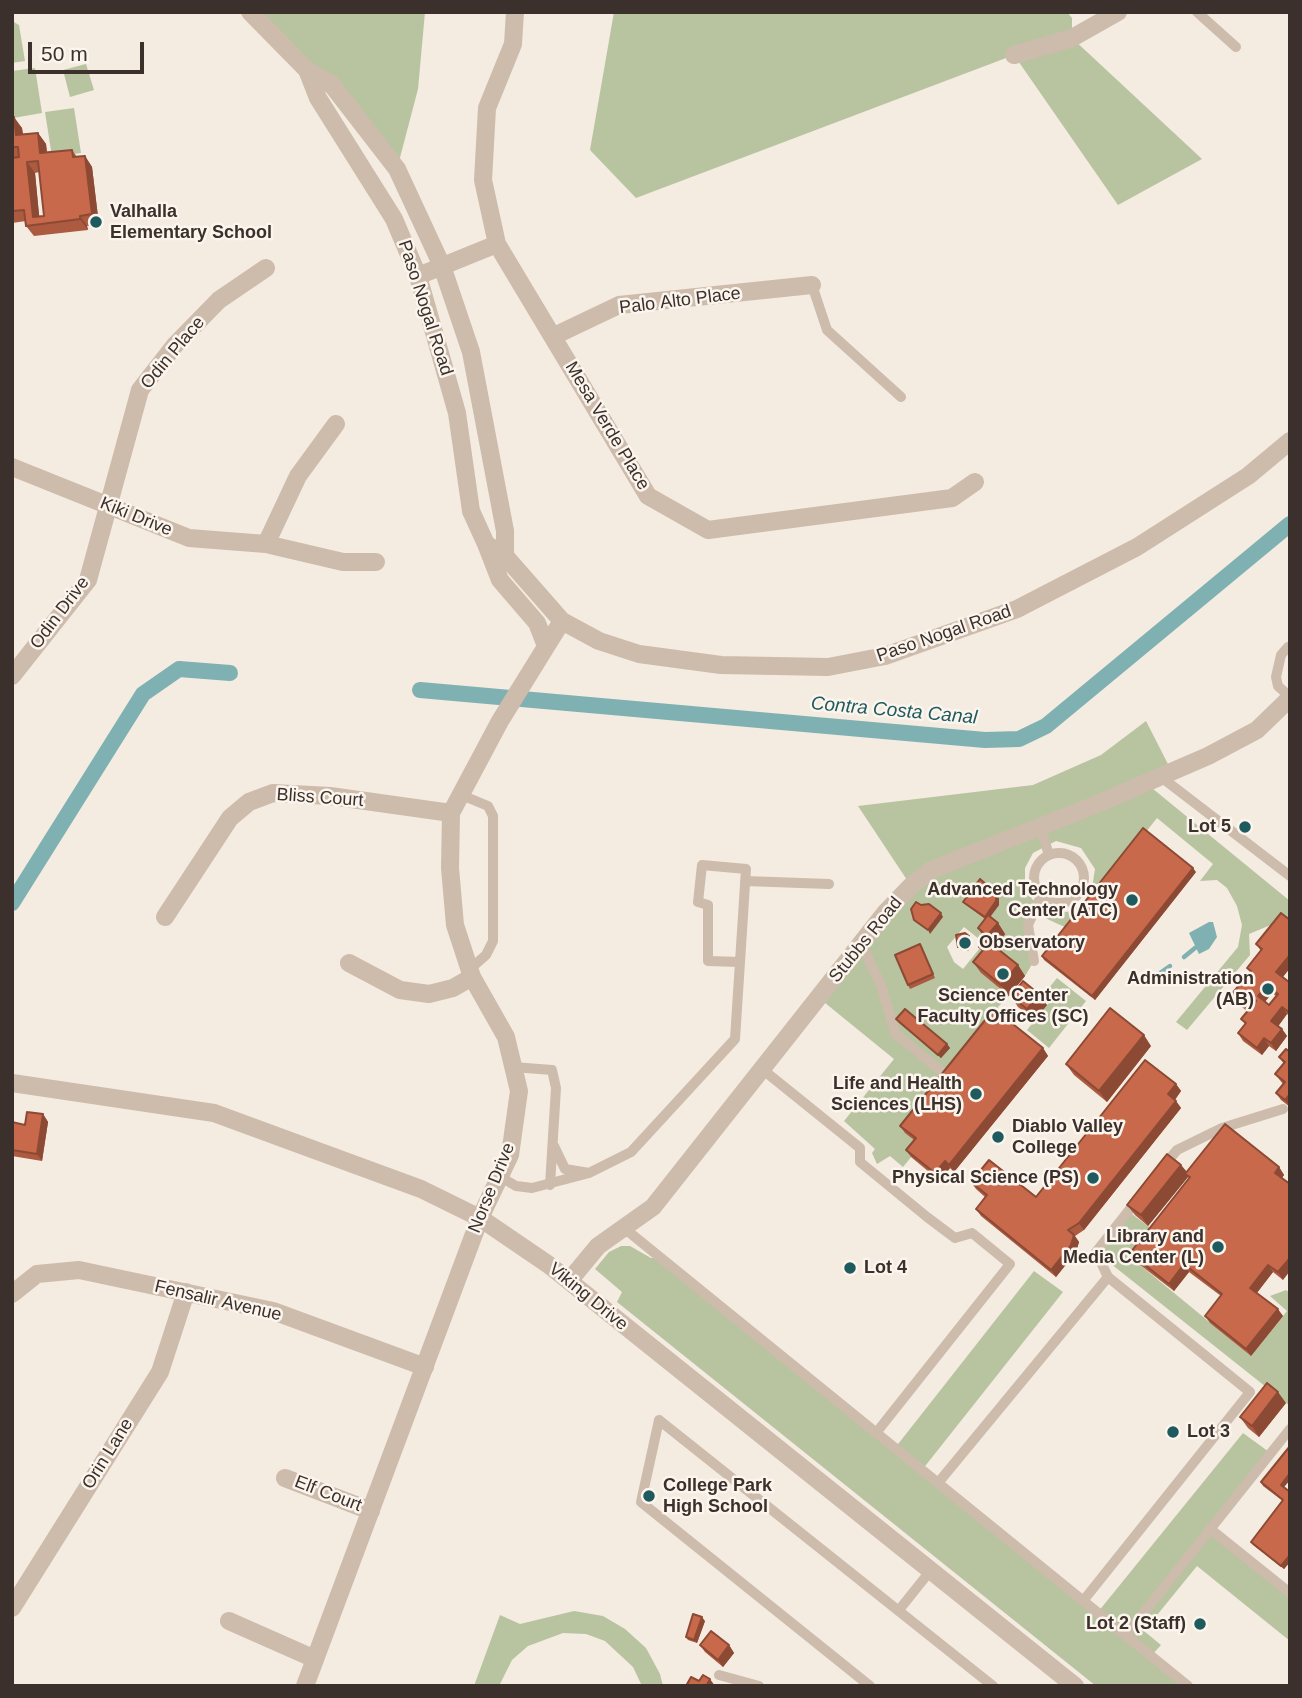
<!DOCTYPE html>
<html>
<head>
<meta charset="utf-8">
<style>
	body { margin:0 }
	#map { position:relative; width:1302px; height:1698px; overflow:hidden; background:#f4ebe1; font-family:Arial,sans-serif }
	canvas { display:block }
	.frame { position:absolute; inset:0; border:14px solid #3b302b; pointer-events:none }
	.scale { position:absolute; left:28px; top:42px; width:116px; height:32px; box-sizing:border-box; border:4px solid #3b302b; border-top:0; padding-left:9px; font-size:21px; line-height:24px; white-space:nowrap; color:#3b302b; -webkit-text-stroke:5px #fbf5ee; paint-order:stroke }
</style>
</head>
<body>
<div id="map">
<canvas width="1302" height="1698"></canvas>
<div class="frame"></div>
<div class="scale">50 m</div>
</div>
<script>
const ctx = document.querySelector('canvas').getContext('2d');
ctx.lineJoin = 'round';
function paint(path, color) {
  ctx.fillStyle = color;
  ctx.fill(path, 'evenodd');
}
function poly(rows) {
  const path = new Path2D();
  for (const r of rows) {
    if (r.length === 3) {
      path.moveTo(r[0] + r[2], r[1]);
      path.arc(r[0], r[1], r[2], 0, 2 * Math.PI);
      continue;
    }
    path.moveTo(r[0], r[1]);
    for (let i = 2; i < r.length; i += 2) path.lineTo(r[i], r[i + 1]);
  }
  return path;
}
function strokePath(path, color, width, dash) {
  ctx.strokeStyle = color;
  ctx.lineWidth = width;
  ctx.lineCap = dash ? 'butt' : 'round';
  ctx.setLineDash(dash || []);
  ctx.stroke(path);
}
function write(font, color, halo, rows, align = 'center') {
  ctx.font = font + ' Arial,sans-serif';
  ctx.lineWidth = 5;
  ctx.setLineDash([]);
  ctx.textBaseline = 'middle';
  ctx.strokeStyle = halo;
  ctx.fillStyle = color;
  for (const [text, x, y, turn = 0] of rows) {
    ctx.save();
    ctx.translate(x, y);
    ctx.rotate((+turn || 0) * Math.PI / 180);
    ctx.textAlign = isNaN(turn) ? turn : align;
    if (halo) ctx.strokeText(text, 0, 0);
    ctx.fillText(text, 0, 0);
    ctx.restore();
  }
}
paint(poly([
	[250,12,425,12,418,89,397,169,332,85],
	[614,12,1067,12,1072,18,1072,38,1202,159,1118,205,1014,55,636,198,590,150],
	[12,21,19,25,25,61,12,63],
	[86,64,94,90,70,97,63,70],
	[35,68,42,113,13,118,12,71],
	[74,108,81,153,52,157,45,112],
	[1146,721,1172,772,1147,784,1290,901,1290,917,1249,934,1250,955,1187,1030,1176,1022,1238,947,1242,925,1237,906,1227,888,1217,880,1200,881,1213,864,1157,818,1069,929,1032,912,1034,961,1025,976,981,973,1009,996,998,1007,999,1016,906,1133,921,1145,903,1167,890,1156,877,1164,872,1153,875,1149,844,1121,894,1059,819,998,911,886,858,806,1033,785,1101,755],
	[1056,841,1081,848,1095,869,1091,894,1081,906,1067,912,1044,909,1032,899,1025,884,1025,868,1033,853],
	[964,927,984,943,963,969,954,962,947,947],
	[1057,978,1086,1001,1049,1048,1027,1030,1051,1000,1044,994],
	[1128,1211,1157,1233,1135,1261,1251,1356,1287,1311,1270,1296,1286,1290,1290,1293,1290,1406,1096,1252],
	[621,1246,630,1246,651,1258,660,1258,895,1448,1034,1271,1063,1292,922,1470,1098,1612,1243,1433,1269,1452,1210,1528,1290,1593,1290,1641,1197,1566,1144,1631,1161,1645,1151,1656,1188,1686,1096,1686,617,1302,622,1292,595,1269,609,1252],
	[574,1611,603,1616,625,1629,646,1648,660,1674,663,1686,642,1686,633,1667,605,1641,586,1634,563,1633,528,1646,512,1660,499,1686,474,1686,500,1615,520,1624]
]), '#b8c4a0');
paint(poly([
	[1209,922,1213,922,1217,937,1209,949,1199,954,1189,933]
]), '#7fb0b2');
strokePath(poly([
	[1184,957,1195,948],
	[1160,973,1170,966]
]), '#7fb0b2', 4.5);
strokePath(poly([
	[420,690,985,740,1019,739,1046,726,1290,524],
	[12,903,143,694,179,669,230,673]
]), '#7fb0b2', 16);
strokePath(poly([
	[1197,12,1236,47],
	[812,285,827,330,901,397],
	[1288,647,1281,655,1276,677,1278,686,1290,697],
	[1161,777,1290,876],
	[459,794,488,806,493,816,493,941,486,955,470,969],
	[1040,826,1049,855],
	[1059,878,25],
	[745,881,829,884],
	[861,944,881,985,895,1033,942,1072],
	[1034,961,1028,925,1041,896],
	[513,1067,552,1070,556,1088,550,1185],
	[762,1069,860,1148,860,1162,927,1217,955,1238,972,1233,1010,1264,876,1433],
	[1163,1167,1177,1150,1222,1128,1283,1109],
	[589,1173,631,1152,735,1039,740,962,746,869,702,865,698,902,708,905,708,961,740,962],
	[499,1176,516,1186,532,1188,589,1173,565,1169,554,1146],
	[624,1228,1188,1686],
	[1108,1277,1096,1252,1137,1200],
	[938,1483,1108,1277,1250,1392,1083,1601],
	[1209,1528,1290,1593],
	[899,1610,931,1570],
	[1126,1635,1290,1429],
	[719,1675,759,1686],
	[870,1686,641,1502,659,1420,993,1686]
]), '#cdbbac', 10);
strokePath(poly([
	[515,12,513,44,487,108,483,180,497,244,648,496,708,530,952,498,975,482],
	[1014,55,1072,38,1118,12],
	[418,276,497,244],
	[554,336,619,305,812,285],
	[12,467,189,538,266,544,343,562,376,562],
	[266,544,298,476,336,424],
	[12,676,88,580,140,390,175,345,219,300,266,268],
	[165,917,230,818,249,802,273,793,330,796,451,813],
	[349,963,400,990,429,994,453,988,472,977],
	[12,1083,214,1113,421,1189,480,1218,549,1265,1075,1686],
	[569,1281,598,1246,653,1207,885,913,911,886,931,870,1090,807,1208,756,1257,730,1290,698],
	[12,1294,37,1274,79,1270,273,1311,425,1367],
	[285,1478,371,1511],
	[12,1608,160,1372,186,1292],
	[229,1621,315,1659]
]), '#cdbbac', 18);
strokePath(poly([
	[250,12,307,70,332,85,397,169,442,266,471,352,505,531,505,556,486,544,471,511,457,413,418,276,394,219,318,98,307,70],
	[486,544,500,580,537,623,546,646],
	[505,556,562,621,599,641,639,654,721,665,828,667,885,656,1017,609,1137,547,1248,476,1290,441],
	[305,1686,480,1218,510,1155,519,1091,506,1037,472,977,455,925,450,868,451,813,500,721,562,621]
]), '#cdbbac', 18);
paint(poly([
	[12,118,22,128,23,134,38,133,46,144,47,153,72,150,77,157,85,156,92,167,99,225,87,226,88,230,34,236,26,226,26,221,12,223],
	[39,172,44,216,39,216,35,173],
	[1196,872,1095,1000,1044,960,1042,956],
	[999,896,999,905,990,917,998,923,1005,934,995,947,1018,965,1025,976,1009,996,981,973,973,962,982,951,979,947,989,942,985,939,978,928,985,919,966,905,963,902],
	[1290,920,1290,968,1283,977,1289,982,1290,981,1290,1016,1287,1014,1278,1026,1282,1029,1287,1036,1276,1051,1269,1046,1262,1055,1243,1041,1238,1033,1245,1024,1241,1019,1254,1003,1253,1001,1246,1010,1236,1003,1231,995,1250,972,1247,968,1261,951,1256,944],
	[1272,993,1276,996,1269,1005,1265,1002],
	[972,940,972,947,968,951,961,950,958,947],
	[920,944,935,978,910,989,908,985],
	[1011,996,1047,1005,1035,1020,1018,1007],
	[896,1019,947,1044,950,1048,941,1058,899,1023],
	[1151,1046,1107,1102,1074,1075,1066,1064],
	[1043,1048,1048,1056,954,1172,950,1168,940,1181,911,1157,906,1150,914,1140,905,1133,900,1126],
	[1290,1052,1290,1107,1281,1100,1276,1093,1283,1084,1275,1074,1284,1064,1279,1057],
	[1176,1084,1181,1091,1175,1100,1181,1108,1084,1230,1075,1236,1079,1242,1076,1252,1056,1277,981,1216,976,1209,985,1197,976,1189,971,1182,1036,1197],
	[43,1114,48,1122,42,1161,12,1156,12,1122,25,1125],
	[1181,1165,1187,1172,1279,1167,1284,1175,1282,1178,1283,1280,1273,1272,1257,1293,1283,1316,1251,1356,1210,1323,1205,1316,1221,1296,1189,1272,1174,1291,1135,1261,1130,1253,1189,1178,1188,1177,1148,1226,1135,1215,1127,1205],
	[1286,1403,1259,1437,1248,1428,1240,1417],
	[1290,1446,1290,1480,1284,1487,1290,1492,1290,1562,1284,1569,1253,1545,1251,1542,1283,1501,1263,1486,1261,1482],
	[705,1621,697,1643,688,1640,686,1637],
	[700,1645,729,1645,734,1653,723,1667,705,1652]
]), '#ac5a40');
paint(poly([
	[14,117,22,128,24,146,16,135],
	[38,133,46,144,48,164,40,153],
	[85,156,92,167,99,225,92,214],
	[27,162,35,173,40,224,33,217],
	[80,216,87,226,88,230,80,219],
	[1193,868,1196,872,1095,1000,1092,996],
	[996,893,999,896,999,905,987,921,985,917],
	[941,913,943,917,930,934,928,930],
	[998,923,1005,934,995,947,987,936],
	[1290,955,1290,968,1281,979,1276,972],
	[1018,965,1025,976,1009,996,1001,985],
	[1267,986,1272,993,1263,1004,1258,996],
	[1039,994,1047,1005,1035,1020,1027,1009],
	[1248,994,1253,1001,1246,1010,1241,1003],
	[1282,1007,1287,1014,1277,1028,1271,1021],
	[1282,1029,1287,1036,1276,1051,1271,1043],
	[1144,1035,1151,1046,1107,1102,1099,1091],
	[1264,1038,1269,1046,1262,1055,1257,1048],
	[947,1044,950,1048,941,1058,938,1055],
	[1043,1048,1048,1056,954,1172,949,1165],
	[1176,1084,1181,1091,1173,1102,1168,1094],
	[1289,1095,1290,1096,1290,1107,1285,1100],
	[1176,1101,1181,1108,1084,1230,1079,1223],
	[43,1114,48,1122,42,1161,37,1154],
	[945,1161,950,1168,940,1181,935,1173],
	[1181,1165,1189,1175,1185,1174,1188,1177,1148,1226,1141,1215],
	[1279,1167,1284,1175,1280,1180,1275,1173],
	[1074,1235,1079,1242,1076,1252,1056,1277,1051,1270],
	[1290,1258,1290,1271,1283,1280,1278,1272],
	[1184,1264,1189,1272,1174,1291,1169,1284],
	[1268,1265,1273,1272,1255,1295,1250,1288],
	[1278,1309,1283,1316,1251,1356,1246,1349],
	[1278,1392,1286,1403,1259,1437,1252,1426],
	[1290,1473,1290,1480,1283,1488,1281,1485],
	[1290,1555,1290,1562,1284,1569,1281,1566],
	[702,1617,705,1621,697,1643,694,1640],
	[729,1645,734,1653,723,1667,718,1660],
	[710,1679,715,1686,707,1686]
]), '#8c4a34');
const building = poly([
	[14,117,16,135,38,133,40,153,72,150,73,157,85,156,92,214,80,216,80,219,26,226,24,210,12,211,12,158,19,157,18,147,12,147,12,118,14,117],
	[38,161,44,216,33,217,27,162,38,161],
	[1143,828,1193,868,1092,996,1042,956,1143,828],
	[980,879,996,893,996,901,985,917,963,902,980,879],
	[916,902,921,905,929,904,941,913,928,930,914,920,911,909,916,902],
	[1281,913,1290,920,1290,955,1276,972,1289,982,1290,981,1290,1013,1282,1007,1271,1021,1282,1029,1271,1043,1264,1038,1257,1048,1238,1033,1246,1023,1241,1019,1256,1001,1248,994,1241,1003,1231,995,1251,971,1247,968,1262,949,1256,944,1281,913],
	[1267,986,1278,994,1269,1005,1258,996,1267,986],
	[988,915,998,923,987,936,978,928,988,915],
	[965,933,969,936,969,944,966,947,958,947,956,935,965,933],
	[984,941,989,942,1018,965,1001,985,973,962,983,950,979,947,984,941],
	[920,944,933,974,908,985,895,955,920,944],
	[1023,981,1039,994,1027,1009,1011,996,1023,981],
	[1110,1008,1144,1035,1099,1091,1066,1064,1110,1008],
	[905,1009,947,1044,938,1055,896,1019,905,1009],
	[994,1009,1043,1048,949,1165,945,1161,935,1173,906,1150,916,1138,900,1126,994,1009],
	[1286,1049,1290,1052,1290,1096,1289,1095,1285,1100,1276,1093,1285,1082,1275,1074,1285,1062,1279,1057,1286,1049],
	[1145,1060,1176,1084,1168,1094,1176,1101,1079,1223,1068,1230,1074,1235,1071,1245,1051,1270,976,1209,987,1195,971,1182,989,1160,1036,1197,1145,1060],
	[27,1112,43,1114,37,1154,12,1150,12,1122,25,1125,27,1112],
	[1225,1124,1279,1167,1275,1173,1290,1184,1290,1258,1278,1272,1268,1265,1250,1288,1278,1309,1246,1349,1205,1316,1222,1294,1184,1264,1169,1284,1130,1253,1190,1177,1185,1174,1225,1124],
	[1167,1154,1181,1165,1141,1215,1127,1205,1167,1154],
	[1267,1383,1278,1392,1252,1426,1240,1417,1267,1383],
	[1290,1446,1290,1473,1281,1485,1290,1492,1290,1555,1281,1566,1251,1542,1283,1500,1261,1482,1290,1446],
	[693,1614,702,1617,694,1640,686,1637,693,1614],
	[711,1631,729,1645,718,1660,700,1645,711,1631],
	[703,1675,710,1679,707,1685,708,1686,686,1686,691,1677,699,1681,703,1675]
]);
paint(building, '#c8694b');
strokePath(building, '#8c4a34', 2);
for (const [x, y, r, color] of [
	[96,222,7,"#1f5a5e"],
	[1245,827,7,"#1f5a5e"],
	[1132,900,7,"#1f5a5e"],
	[965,943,7,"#1f5a5e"],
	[1003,974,7,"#1f5a5e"],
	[1268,989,7,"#1f5a5e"],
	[976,1094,7,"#1f5a5e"],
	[998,1137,7,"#1f5a5e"],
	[1093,1178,7,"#1f5a5e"],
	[1218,1247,7,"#1f5a5e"],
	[850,1268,7,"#1f5a5e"],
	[1173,1432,7,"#1f5a5e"],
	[649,1496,7,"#1f5a5e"],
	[1200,1624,7,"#1f5a5e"]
]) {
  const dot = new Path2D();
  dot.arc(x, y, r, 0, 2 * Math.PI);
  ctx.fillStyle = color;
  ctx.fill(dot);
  strokePath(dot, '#fbf5ee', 2.5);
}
write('bold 18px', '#3b302b', '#fbf5ee', [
	["Valhalla",110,212,"left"],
	["Elementary School",110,233,"left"],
	["Lot 5",1231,827],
	["Advanced Technology",1118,890],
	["Center (ATC)",1118,911],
	["Observatory",979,943,"left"],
	["Administration",1254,979],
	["(AB)",1254,1000],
	["Science Center",1003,996,"center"],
	["Faculty Offices (SC)",1003,1017,"center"],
	["Life and Health",962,1084],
	["Sciences (LHS)",962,1105],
	["Diablo Valley",1012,1127,"left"],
	["College",1012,1148,"left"],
	["Physical Science (PS)",1079,1178],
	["Library and",1204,1237],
	["Media Center (L)",1204,1258],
	["Lot 4",864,1268,"left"],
	["Lot 3",1187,1432,"left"],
	["College Park",663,1486,"left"],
	["High School",663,1507,"left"],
	["Lot 2 (Staff)",1186,1624]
], 'right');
write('18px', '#3b302b', '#fbf5ee', [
	["Palo Alto Place",680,301,-7],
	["Paso Nogal Road",425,308,72],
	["Odin Place",173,353,-50],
	["Mesa Verde Place",607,426,59],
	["Kiki Drive",136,517,22],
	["Odin Drive",60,613,-53],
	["Paso Nogal Road",944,634,-19],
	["Bliss Court",320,798,4],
	["Stubbs Road",866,940,-51],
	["Norse Drive",492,1188,-68],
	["Viking Drive",588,1297,39],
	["Fensalir Avenue",218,1301,13],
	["Orin Lane",108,1454,-58],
	["Elf Court",328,1494,21]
]);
write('italic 19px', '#1f5a5e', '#fbf5ee', [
	["Contra Costa Canal",894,711,5]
]);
</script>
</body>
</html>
